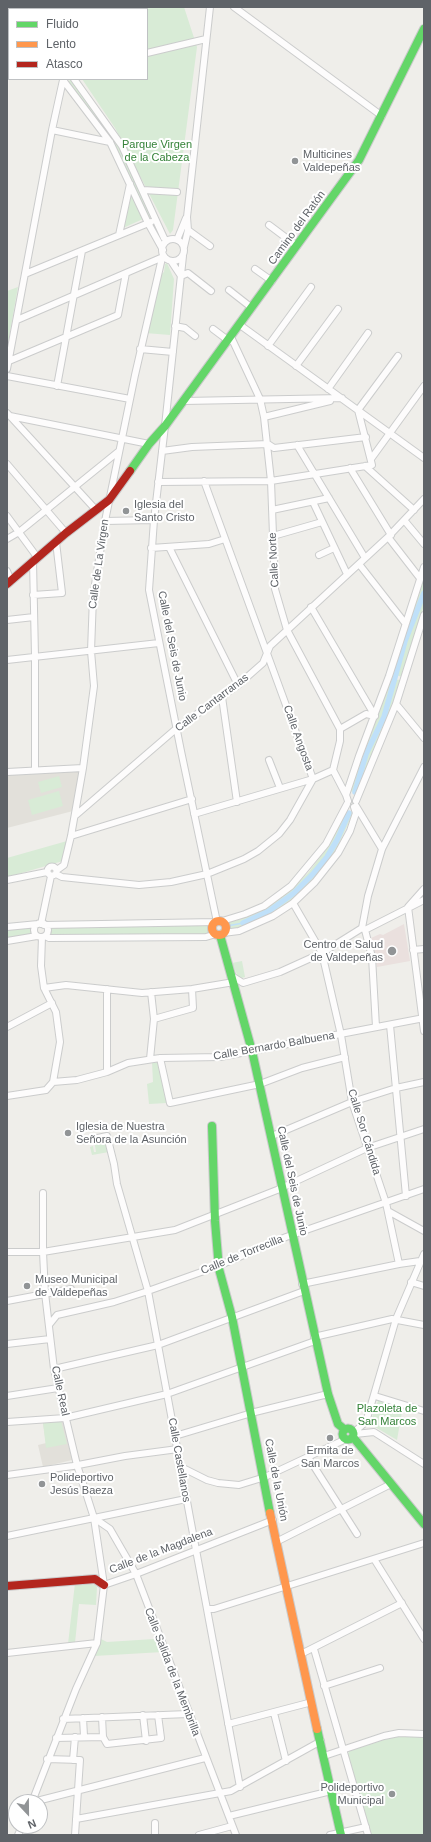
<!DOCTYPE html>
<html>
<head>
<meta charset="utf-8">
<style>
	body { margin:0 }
	#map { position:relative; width:431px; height:1842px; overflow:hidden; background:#efeeea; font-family:Helvetica,sans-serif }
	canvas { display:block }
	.frame { position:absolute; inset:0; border:8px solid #5f6368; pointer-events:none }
	.legend { position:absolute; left:8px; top:8px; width:140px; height:72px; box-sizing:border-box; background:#fff; border:1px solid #bfc1c3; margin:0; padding:5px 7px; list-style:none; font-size:12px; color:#5f6368 }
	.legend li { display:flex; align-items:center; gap:8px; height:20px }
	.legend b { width:20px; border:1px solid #bfc1c3 }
	.north { position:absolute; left:8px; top:1794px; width:40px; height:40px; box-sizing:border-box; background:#fff; border:1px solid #bfc1c3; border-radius:50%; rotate:158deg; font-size:11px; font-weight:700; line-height:16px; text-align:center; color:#5f6368 }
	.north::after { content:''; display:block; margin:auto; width:14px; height:18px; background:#919496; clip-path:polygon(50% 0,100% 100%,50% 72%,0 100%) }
</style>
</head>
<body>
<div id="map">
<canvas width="431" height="1842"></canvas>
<div class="frame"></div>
<ul class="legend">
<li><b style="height:5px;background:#63d668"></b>Fluido</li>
<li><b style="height:5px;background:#ff974d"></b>Lento</li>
<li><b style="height:5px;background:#b3261e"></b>Atasco</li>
</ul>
<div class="north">N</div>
</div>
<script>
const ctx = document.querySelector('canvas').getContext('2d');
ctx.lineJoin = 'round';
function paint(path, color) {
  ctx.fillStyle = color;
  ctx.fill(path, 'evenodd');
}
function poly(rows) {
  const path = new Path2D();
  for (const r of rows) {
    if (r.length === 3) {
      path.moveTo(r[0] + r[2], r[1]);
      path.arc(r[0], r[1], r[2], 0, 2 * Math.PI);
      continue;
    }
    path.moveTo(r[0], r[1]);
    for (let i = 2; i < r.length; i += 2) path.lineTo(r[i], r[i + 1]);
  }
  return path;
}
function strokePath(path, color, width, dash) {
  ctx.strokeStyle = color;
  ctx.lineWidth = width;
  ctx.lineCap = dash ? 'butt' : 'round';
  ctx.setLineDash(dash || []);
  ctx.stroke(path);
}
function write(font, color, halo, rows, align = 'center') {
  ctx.font = font + ' Helvetica,sans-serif';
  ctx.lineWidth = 4;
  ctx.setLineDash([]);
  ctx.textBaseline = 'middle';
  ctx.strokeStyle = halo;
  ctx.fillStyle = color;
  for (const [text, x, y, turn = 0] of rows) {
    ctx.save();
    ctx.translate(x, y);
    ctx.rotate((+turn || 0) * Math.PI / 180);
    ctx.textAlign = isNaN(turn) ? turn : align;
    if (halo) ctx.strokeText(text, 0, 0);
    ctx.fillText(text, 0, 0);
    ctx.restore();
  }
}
paint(poly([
	[79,771,80,774,73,811,7,828,7,775],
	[63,1421,72,1460,43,1467,38,1445,46,1443,43,1423]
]), '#e2e0da');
paint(poly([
	[404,924,410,961,377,967,371,938,380,934,383,935]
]), '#eae0de');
paint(poly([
	[58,7,184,7,197,47,173,230,170,234,115,128,82,79,147,79,147,9,58,9],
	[71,79,117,144,152,216,149,218,116,148,101,124,68,82],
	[131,192,143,219,123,228],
	[167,263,174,279,170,335,145,333,160,275,164,272,165,264],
	[18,287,7,349,7,291],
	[424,575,424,605,404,677,389,674],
	[390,679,401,680,369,766,362,795,350,791,360,758,379,712],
	[59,776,62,787,41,793,38,782],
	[59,791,63,806,32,815,28,800],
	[345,811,353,813,334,855,323,870,292,901,269,916,248,925,226,931,225,923,241,919,266,907,292,888,308,873,330,844],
	[67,841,63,861,8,877,7,858],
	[210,924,211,934,50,936,49,925],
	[33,925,32,930,33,936,7,940,7,929],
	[242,961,245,977,239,979,232,963],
	[152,1062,160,1063,168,1102,167,1103,149,1104,147,1084,153,1082],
	[105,1138,109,1152,92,1155,90,1147,93,1146,94,1152,96,1152,94,1140],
	[382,1400,403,1406,397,1440,375,1427,371,1420,378,1401],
	[61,1421,67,1444,46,1448,43,1423],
	[75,1583,87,1583,95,1585,97,1587,96,1605,79,1604,75,1643,68,1644],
	[156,1637,163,1652,94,1656,99,1638,107,1642,154,1639],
	[396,1735,424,1736,424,1835,370,1835,348,1754,350,1749]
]), '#d8ebd6');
strokePath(poly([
	[227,926,243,923]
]), '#bfe0f9', 1.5);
strokePath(poly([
	[355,792,366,754,384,717,405,641,424,593],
	[243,923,269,911,294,893,313,874,327,857,337,840,349,813]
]), '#bfe0f9', 5.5);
const street = poly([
	[234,7,382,116],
	[147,53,206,39],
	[64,79,63,80,110,142,148,223,163,250],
	[74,79,122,146,164,238,167,241],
	[52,130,110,142],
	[143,190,177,192],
	[269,225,297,246],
	[188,230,210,246],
	[119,235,130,184],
	[173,250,11],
	[177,240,186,218],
	[184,247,188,230,187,217,210,7],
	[183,256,165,426,154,520,149,590,181,751,217,922],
	[171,261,181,276],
	[255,269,272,281],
	[25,274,151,222],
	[181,276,188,273,211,291],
	[229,290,252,308],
	[17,320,163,257],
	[240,325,424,458],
	[175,326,185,328,195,336],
	[213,329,229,341],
	[231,337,260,399,264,417,271,481,275,589,287,630,340,729,340,741,333,770,346,795],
	[268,346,311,287],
	[140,349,173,352],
	[9,361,118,315,126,273],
	[296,366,338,309],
	[7,369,52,130,63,80],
	[7,376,130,399],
	[57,386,82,251],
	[328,389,368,333],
	[184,401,342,398],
	[7,413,10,416,149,444],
	[10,416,96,510],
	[264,417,330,401],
	[297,445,365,558],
	[162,451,192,447,268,444,274,448,366,437],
	[371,459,424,386],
	[7,464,66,533],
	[365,466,414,510],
	[350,468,391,535],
	[158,482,271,481,372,465,358,410,398,356],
	[313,502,347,574],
	[272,510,329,498],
	[7,516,37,557],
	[404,520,424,544],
	[105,521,154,520],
	[273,536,322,522],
	[388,537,419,577],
	[7,539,19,532,119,451],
	[169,547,238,685],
	[151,548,209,544,225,539],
	[319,555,334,548],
	[33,561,35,656,35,770],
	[359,564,405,623],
	[7,571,11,581],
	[33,595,62,593,56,542],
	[311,607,375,716],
	[7,620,34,617],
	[7,660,159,643],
	[222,697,237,802],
	[396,704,424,738],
	[340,729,366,714,375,716],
	[269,760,280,788],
	[7,772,83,768],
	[348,801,346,795,359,756,389,676,424,567],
	[356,801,396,704,424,615],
	[356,806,382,849],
	[194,814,313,779,333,770],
	[76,815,177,728,238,685,263,663,270,646,388,537,424,499],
	[71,836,192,799],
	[52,871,4.5],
	[57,870,64,865,71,836,83,768,94,686,91,651,93,597,105,521,135,375,162,258],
	[56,874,62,877,139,885,171,882,207,874,244,859,258,851,279,834,290,820,313,779,204,481],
	[7,880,47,872],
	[424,889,408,907,424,1031],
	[293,903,322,953,341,1035,352,1102,386,1203,399,1264],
	[219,922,245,914,264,906,291,886,326,844,347,804],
	[41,930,7],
	[41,924,51,876],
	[44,925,216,922],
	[7,927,38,924],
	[362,928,368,896,382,849,424,767],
	[365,930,372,957,376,1027],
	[223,933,239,931,273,916,293,903,315,882,338,853,350,831,356,813,354,807],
	[45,936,49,938,206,937,216,934],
	[42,937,41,966,44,988,56,1012,60,1042,53,1082],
	[7,941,37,936],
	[413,950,424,949],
	[232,976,243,983,280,972,322,953,362,928,365,930,424,900],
	[44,988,66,985,142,993,192,989,234,982],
	[107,989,107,1072],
	[154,1019,193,1008,192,989],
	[390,1025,406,1196],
	[7,1027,52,1003],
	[160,1058,170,1103,260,1084,302,1068,345,1057],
	[150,1059,154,1019,151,992],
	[7,1096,46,1090,53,1082,77,1080,107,1072,128,1063,160,1058,220,1057,424,1018],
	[272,1136,352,1102,396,1088,424,1082],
	[93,1139,107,1136,114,1164,117,1184,148,1291,240,1787],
	[388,1211,424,1231],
	[7,1252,43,1252,175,1230,277,1190,367,1148,424,1129],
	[411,1282,424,1286],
	[302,1284,399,1264,420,1261],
	[7,1301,71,1289],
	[49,1325,57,1315,114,1302,148,1291,218,1266,286,1237,424,1189],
	[314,1337,392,1319,424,1325],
	[7,1344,50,1339],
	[54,1369,158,1345,304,1291],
	[7,1396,58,1388],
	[375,1396,424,1411],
	[7,1422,65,1418,167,1394,315,1341],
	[354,1432,366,1422,396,1319,424,1254],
	[355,1434,374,1432,424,1464],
	[175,1436,255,1412,328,1394],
	[308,1457,357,1534],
	[181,1467,207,1480,218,1483,239,1485,265,1477,346,1439],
	[7,1475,73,1466,125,1456,178,1449],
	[94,1518,110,1529,136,1574,236,1835],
	[7,1536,186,1499],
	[276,1542,391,1484],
	[374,1559,424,1639],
	[104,1585,136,1574,273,1520],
	[207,1609,214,1609,424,1543],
	[314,1649,368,1835],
	[7,1653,97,1643],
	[301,1654,402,1603],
	[324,1686,380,1668],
	[274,1713,286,1761],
	[143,1715,146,1741],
	[83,1718,84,1736],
	[63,1719,188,1714],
	[228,1724,312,1702],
	[103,1737,107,1744,161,1738,158,1715],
	[56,1738,103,1737,102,1717],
	[324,1756,384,1736,399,1733,424,1734],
	[47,1759,80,1760,75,1835],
	[73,1760,75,1737],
	[32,1802,76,1689,97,1643,104,1585,94,1518,77,1465,54,1369,45,1293,43,1252,43,1193],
	[33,1802,205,1758],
	[229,1816,331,1791],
	[76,1819,231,1791,321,1741],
	[155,1823,155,1835],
	[18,1835,22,1826],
	[199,1835,232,1826],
	[330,1835,366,1827]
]);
const fast = poly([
	[130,471,149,444,165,426,359,160,424,29],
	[220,935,252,1051,328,1394,338,1424,344,1429],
	[212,1126,215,1221,219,1269,232,1317,270,1513],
	[348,1434,5.5],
	[353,1437,424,1524],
	[317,1729,341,1835]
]);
const slow = poly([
	[219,928,7],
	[270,1513,317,1729]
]);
const jam = poly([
	[7,584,66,533,109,500,130,471],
	[7,1586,95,1579,104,1585]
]);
strokePath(street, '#cbcccc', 8);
strokePath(fast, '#cacacb', 10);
strokePath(slow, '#cacacb', 10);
strokePath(jam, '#cacacb', 10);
strokePath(street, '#fdfcfc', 6);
strokePath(fast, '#63d668', 8);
strokePath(slow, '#ff974d', 8);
strokePath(jam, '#b3261e', 8);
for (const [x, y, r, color] of [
	[295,161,4,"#919496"],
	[126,511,4,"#919496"],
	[392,951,5,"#919496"],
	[68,1133,4,"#919496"],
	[27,1286,4,"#919496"],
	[330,1438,4,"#919496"],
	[42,1484,4,"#919496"],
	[392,1794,4,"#919496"]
]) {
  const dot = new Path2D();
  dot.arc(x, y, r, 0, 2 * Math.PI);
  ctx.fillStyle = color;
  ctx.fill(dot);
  strokePath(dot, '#fff', 1.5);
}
write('11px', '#348238', '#fff', [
	["Parque Virgen",157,145],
	["de la Cabeza",157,158],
	["Plazoleta de",387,1409],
	["San Marcos",387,1422]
]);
write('11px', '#5f6368', '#fff', [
	["Multicines",303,155],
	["Valdepeñas",303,168],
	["Iglesia del",134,505],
	["Santo Cristo",134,518],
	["Centro de Salud",383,945,"right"],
	["de Valdepeñas",383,958,"right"],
	["Iglesia de Nuestra",76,1127],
	["Señora de la Asunción",76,1140],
	["Museo Municipal",35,1280],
	["de Valdepeñas",35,1293],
	["Ermita de",330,1451,"center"],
	["San Marcos",330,1464,"center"],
	["Polideportivo",50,1478],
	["Jesús Baeza",50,1491],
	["Polideportivo",384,1788,"right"],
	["Municipal",384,1801,"right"]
], 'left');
write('11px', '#5f6368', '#fff', [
	["Camino del Ratón",297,228,-54],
	["Calle Norte",274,560,-93],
	["Calle de La Virgen",99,564,-82],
	["Calle del Seis de Junio",172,646,79],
	["Calle Cantarranas",212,703,-37],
	["Calle Angosta",298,738,70],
	["Calle Bernardo Balbuena",274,1046,-10],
	["Calle Sor Cándida",364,1132,73],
	["Calle del Seis de Junio",292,1181,78],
	["Calle de Torrecilla",242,1255,-22],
	["Calle Real",60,1391,78],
	["Calle Castellanos",179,1460,80],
	["Calle de la Unión",276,1480,79],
	["Calle de la Magdalena",161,1551,-21],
	["Calle Salida de la Membrilla",172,1672,69]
]);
</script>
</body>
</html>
